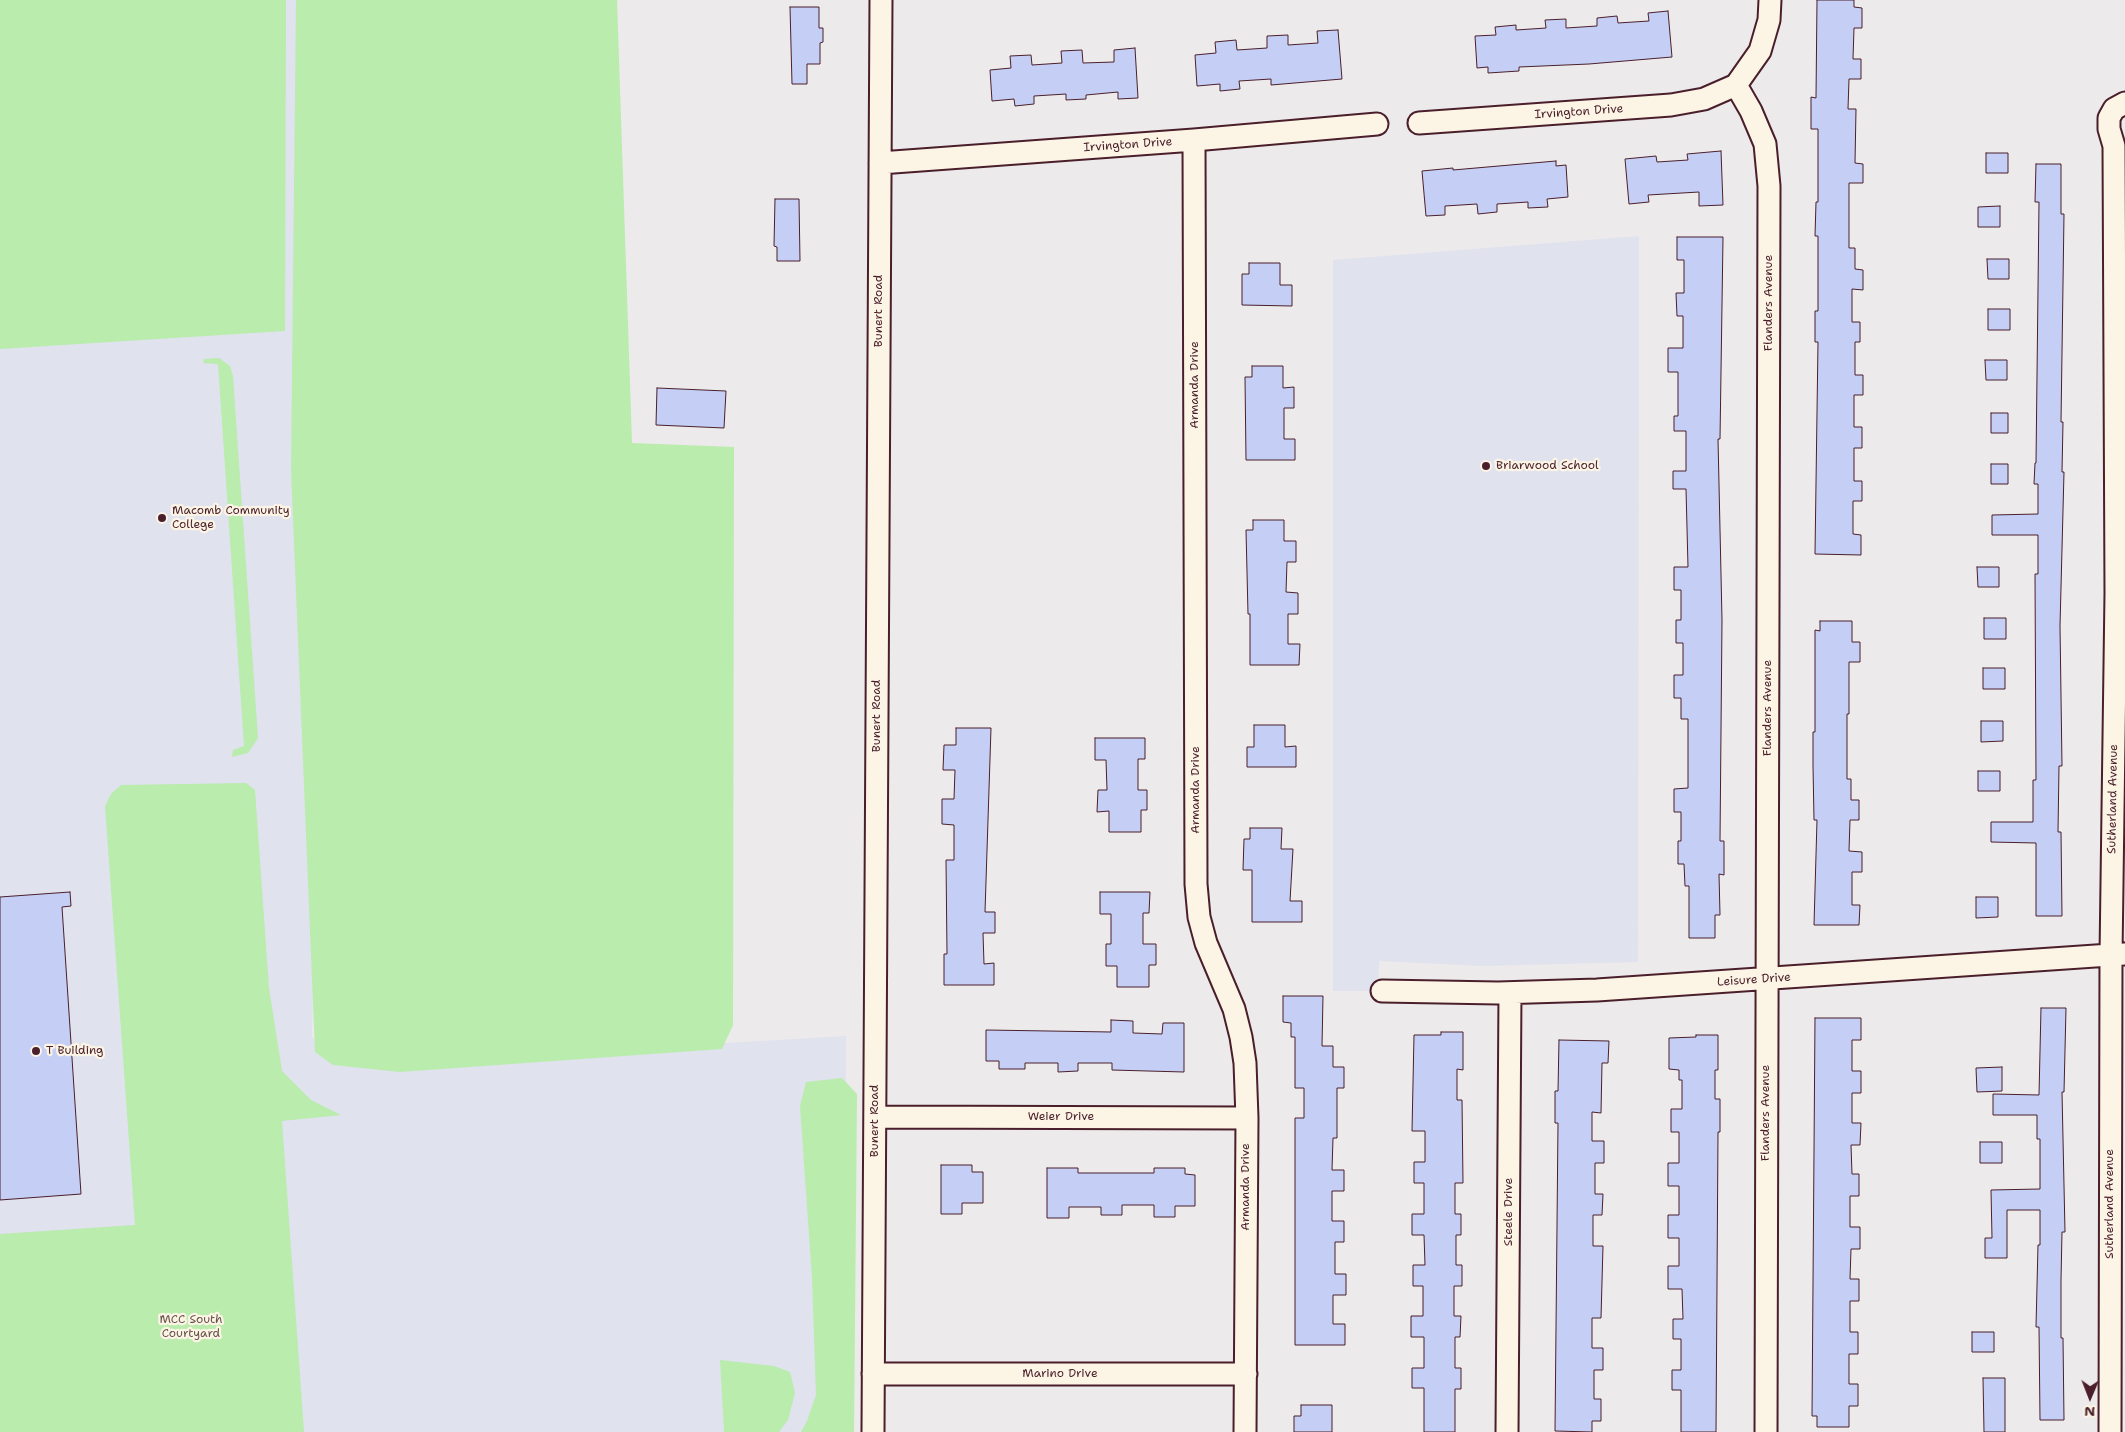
<!DOCTYPE html>
<html>
<head>
<meta charset="utf-8">
<style>
	body { margin:0 }
	#map { position:relative; width:2125px; height:1432px; overflow:hidden; background:#eceaea; font-family:"Shantell Sans",sans-serif }
	canvas { display:block }
	.north { position:absolute; left:2065px; top:1372px; width:50px; height:50px; -webkit-text-stroke:4px #fcf5e5; paint-order:stroke; rotate:181deg; font-size:14px; font-weight:700; line-height:20px; text-align:center; color:#4a1f2b }
	.north::after { content:''; display:block; margin:auto; width:18px; height:22px; background:#4a1f2b; clip-path:polygon(50% 0,100% 100%,50% 72%,0 100%) }
</style>
</head>
<body>
<div id="map">
<canvas width="2125" height="1432"></canvas>
<div class="north">N</div>
</div>
<script>
const ctx = document.querySelector('canvas').getContext('2d');
ctx.lineJoin = 'round';
function paint(path, color) {
  ctx.fillStyle = color;
  ctx.fill(path, 'evenodd');
}
function poly(rows) {
  const path = new Path2D();
  for (const r of rows) {
    path.moveTo(r[0], r[1]);
    for (let i = 2; i < r.length; i += 2) path.lineTo(r[i], r[i + 1]);
  }
  return path;
}
function strokePath(path, color, width, dash) {
  ctx.strokeStyle = color;
  ctx.lineWidth = width;
  ctx.lineCap = dash ? 'butt' : 'round';
  ctx.setLineDash(dash || []);
  ctx.stroke(path);
}
function write(font, color, halo, rows, align = 'center') {
  ctx.font = font + ' "Shantell Sans",sans-serif';
  ctx.lineWidth = 4.5;
  ctx.setLineDash([]);
  ctx.textBaseline = 'middle';
  ctx.strokeStyle = halo;
  ctx.fillStyle = color;
  for (const [text, x, y, turn = 0] of rows) {
    ctx.save();
    ctx.translate(x, y);
    ctx.rotate((+turn || 0) * Math.PI / 180);
    ctx.textAlign = isNaN(turn) ? turn : align;
    if (halo) ctx.strokeText(text, 0, 0);
    ctx.fillText(text, 0, 0);
    ctx.restore();
  }
}
paint(poly([
	[0,0,335,0,312,1037,351,1065,846,1036,846,1432,0,1432],
	[1639,236,1638,962,1484,966,1379,961,1378,991,1333,991,1333,260]
]), '#e0e2ee');
paint(poly([
	[0,0,286,0,285,331,0,349],
	[296,0,617,0,632,443,734,447,733,1025,722,1049,400,1072,333,1065,315,1052,291,470],
	[219,358,230,366,233,376,258,738,248,753,232,757,233,750,244,746,218,364,203,363,204,359],
	[246,783,255,790,269,988,282,1071,311,1100,341,1115,282,1121,304,1432,0,1432,0,1234,135,1225,105,806,111,794,121,785],
	[842,1078,857,1094,854,1432,801,1432,807,1421,816,1395,812,1278,800,1106,806,1082],
	[720,1360,774,1366,790,1372,795,1393,788,1420,779,1432,724,1432]
]), '#b9ecad');
const building = poly([
	[1817,0,1854,0,1854,7,1862,8,1862,28,1854,28,1853,59,1861,59,1861,79,1849,79,1848,109,1856,109,1855,163,1863,164,1863,183,1849,183,1849,248,1855,248,1855,269,1863,270,1863,290,1852,289,1852,322,1860,322,1860,342,1855,342,1855,375,1863,375,1863,395,1854,395,1854,427,1862,427,1862,448,1854,448,1854,481,1862,481,1862,501,1853,501,1853,534,1861,535,1861,555,1815,554,1818,342,1815,342,1815,311,1818,311,1818,236,1815,236,1816,202,1818,202,1818,129,1811,129,1811,97,1816,98,1817,0],
	[790,7,819,7,819,28,823,28,823,42,820,43,820,64,807,64,807,84,792,84,790,7],
	[1668,11,1672,57,1589,64,1519,67,1519,71,1488,73,1488,67,1477,68,1475,36,1496,35,1495,27,1516,25,1516,30,1546,28,1545,20,1566,19,1566,28,1597,26,1597,18,1617,16,1618,23,1649,21,1648,13,1668,11],
	[1338,30,1342,79,1271,85,1271,79,1239,81,1240,89,1220,91,1220,84,1197,86,1195,55,1216,53,1215,42,1236,40,1237,50,1267,48,1267,36,1288,35,1288,45,1318,43,1317,31,1338,30],
	[1135,48,1138,98,1118,99,1118,92,1086,95,1086,99,1066,100,1066,94,1034,96,1034,104,1015,106,1014,99,992,101,990,70,1011,68,1010,56,1031,55,1032,65,1062,63,1061,51,1082,50,1083,63,1114,62,1114,50,1135,48],
	[1721,151,1723,205,1699,206,1699,192,1648,195,1649,202,1629,204,1625,159,1656,156,1657,162,1688,160,1687,154,1721,151],
	[1986,153,2008,153,2008,173,1986,173,1986,153],
	[1556,161,1556,166,1566,165,1568,197,1547,199,1548,207,1528,208,1528,202,1497,204,1497,212,1478,214,1477,204,1445,206,1445,215,1426,216,1422,171,1453,168,1453,170,1556,161],
	[2036,164,2061,164,2061,214,2064,214,2061,422,2063,422,2062,472,2064,472,2060,626,2062,766,2059,766,2058,832,2061,832,2062,916,2036,916,2036,843,1991,842,1991,822,2033,822,2033,780,2036,780,2035,574,2038,574,2038,535,1992,535,1992,515,2038,514,2038,484,2034,484,2035,463,2036,463,2039,202,2035,202,2036,164],
	[775,199,799,199,800,261,777,261,777,247,774,246,775,199],
	[2000,206,2000,227,1978,227,1978,207,2000,206],
	[1677,237,1723,237,1720,439,1718,439,1722,620,1720,841,1724,841,1724,875,1719,874,1720,915,1715,915,1715,938,1689,938,1689,886,1685,886,1684,864,1678,864,1678,841,1681,841,1681,812,1674,812,1674,789,1688,788,1688,719,1681,719,1681,698,1674,698,1674,675,1683,675,1683,643,1676,643,1676,620,1681,620,1681,590,1674,590,1674,567,1688,567,1686,489,1673,489,1673,471,1686,471,1686,431,1674,431,1674,416,1678,416,1678,372,1668,372,1668,348,1683,348,1683,316,1677,316,1676,293,1684,293,1684,260,1677,260,1677,237],
	[1987,259,2009,259,2009,279,1988,279,1987,259],
	[1249,263,1280,263,1280,285,1292,285,1292,306,1242,305,1242,274,1249,274,1249,263],
	[1988,309,2010,309,2010,330,1988,330,1988,309],
	[1985,360,2007,360,2007,380,1986,380,1985,360],
	[1252,366,1283,366,1283,388,1294,387,1294,408,1284,408,1284,439,1295,439,1295,460,1246,460,1245,377,1252,377,1252,366],
	[657,388,726,391,724,428,656,425,657,388],
	[1991,413,2008,413,2008,433,1991,433,1991,413],
	[1991,464,2008,464,2008,484,1991,484,1991,464],
	[1253,520,1284,520,1284,541,1296,541,1296,562,1287,562,1286,592,1298,593,1298,614,1288,614,1288,644,1300,644,1299,665,1250,665,1250,614,1248,614,1246,530,1253,530,1253,520],
	[1977,567,1999,567,1999,587,1978,587,1977,567],
	[1984,618,2006,618,2006,639,1984,639,1984,618],
	[1820,621,1852,621,1852,642,1860,642,1860,662,1849,662,1849,714,1847,714,1847,779,1851,779,1851,800,1859,800,1859,820,1850,820,1849,851,1862,852,1862,872,1852,872,1852,905,1860,905,1859,925,1814,925,1817,820,1814,820,1813,766,1813,732,1815,732,1815,630,1820,631,1820,621],
	[1983,668,2005,668,2005,689,1983,689,1983,668],
	[1981,721,2003,721,2003,741,1981,742,1981,721],
	[1254,725,1285,725,1285,747,1296,746,1296,767,1247,767,1247,747,1254,747,1254,725],
	[956,728,991,728,985,912,995,912,995,933,983,933,984,964,994,963,994,985,944,985,944,954,947,954,946,860,954,860,954,825,942,824,942,799,954,799,955,770,943,770,944,745,956,745,956,728],
	[1095,738,1145,738,1145,759,1138,759,1138,790,1147,790,1147,810,1141,810,1141,832,1109,832,1109,811,1097,812,1098,790,1107,790,1106,760,1095,760,1095,738],
	[1978,771,2000,771,2000,791,1978,791,1978,771],
	[1250,828,1282,828,1281,849,1293,849,1290,901,1302,901,1302,922,1252,922,1252,870,1243,870,1244,839,1250,839,1250,828],
	[70,892,71,906,62,907,81,1194,0,1200,0,897,70,892],
	[1100,892,1150,892,1149,913,1143,913,1143,944,1156,944,1156,965,1149,965,1149,987,1117,987,1117,966,1106,966,1106,944,1111,944,1111,914,1100,914,1100,892],
	[1976,897,1998,897,1998,917,1976,918,1976,897],
	[1283,996,1323,996,1322,1046,1333,1046,1333,1067,1344,1067,1344,1088,1337,1088,1337,1138,1333,1138,1332,1170,1344,1170,1344,1191,1332,1191,1332,1221,1344,1221,1344,1242,1335,1242,1335,1274,1346,1274,1346,1295,1333,1295,1333,1324,1345,1324,1345,1345,1295,1345,1295,1118,1304,1118,1304,1088,1295,1088,1295,1037,1291,1037,1291,1023,1283,1022,1283,996],
	[2041,1008,2066,1008,2064,1092,2062,1092,2065,1232,2062,1232,2061,1280,2061,1338,2063,1338,2064,1420,2040,1420,2039,1327,2036,1327,2038,1245,2040,1245,2040,1210,2007,1210,2007,1258,1985,1258,1985,1238,1992,1238,1991,1190,2040,1189,2040,1139,2037,1139,2037,1115,1993,1115,1993,1094,2039,1095,2041,1008],
	[1815,1018,1861,1018,1861,1040,1852,1040,1852,1071,1861,1071,1861,1093,1852,1093,1852,1123,1861,1123,1860,1145,1851,1145,1852,1174,1859,1174,1859,1196,1850,1196,1850,1227,1860,1227,1860,1249,1851,1249,1850,1279,1859,1279,1859,1301,1850,1301,1850,1332,1858,1332,1858,1354,1849,1354,1849,1384,1858,1384,1858,1406,1849,1406,1849,1427,1817,1427,1817,1416,1812,1416,1815,1018],
	[1111,1020,1133,1021,1133,1033,1162,1034,1163,1023,1184,1023,1184,1072,1112,1070,1112,1063,1078,1063,1078,1071,1058,1072,1058,1063,1025,1063,1025,1069,999,1069,999,1061,986,1061,986,1030,1111,1032,1111,1020],
	[1441,1032,1463,1032,1463,1070,1457,1069,1457,1100,1462,1100,1463,1183,1455,1183,1455,1214,1461,1214,1461,1235,1456,1235,1456,1265,1462,1265,1462,1286,1454,1286,1454,1316,1461,1316,1460,1337,1455,1337,1455,1368,1461,1368,1461,1389,1455,1389,1455,1432,1424,1432,1424,1388,1412,1388,1412,1368,1424,1368,1424,1337,1411,1337,1411,1316,1423,1316,1423,1286,1413,1286,1413,1265,1425,1265,1424,1235,1412,1235,1412,1214,1424,1214,1424,1183,1414,1183,1414,1162,1425,1162,1425,1131,1412,1131,1414,1035,1441,1035,1441,1032],
	[1696,1035,1718,1035,1718,1070,1715,1070,1715,1099,1720,1099,1720,1132,1718,1132,1716,1432,1681,1432,1681,1390,1672,1390,1672,1370,1681,1370,1681,1339,1673,1339,1673,1319,1683,1319,1682,1289,1668,1289,1668,1266,1679,1266,1679,1238,1668,1238,1668,1215,1679,1215,1679,1186,1668,1186,1668,1163,1679,1163,1679,1132,1671,1132,1671,1109,1682,1109,1682,1080,1679,1080,1679,1070,1669,1069,1669,1038,1696,1037,1696,1035],
	[1559,1040,1609,1041,1608,1063,1602,1063,1601,1113,1592,1112,1592,1141,1604,1141,1604,1163,1595,1163,1595,1194,1603,1194,1602,1215,1593,1215,1593,1246,1603,1246,1601,1318,1592,1318,1592,1348,1603,1348,1603,1370,1594,1370,1594,1399,1601,1399,1601,1421,1592,1421,1592,1432,1555,1431,1558,1123,1555,1123,1555,1091,1558,1091,1559,1040],
	[2002,1067,2002,1091,1977,1092,1976,1068,2002,1067],
	[1980,1142,2002,1142,2002,1163,1980,1163,1980,1142],
	[941,1165,972,1165,972,1172,983,1172,983,1203,962,1203,962,1214,941,1214,941,1165],
	[1047,1168,1078,1168,1078,1173,1154,1173,1154,1168,1185,1168,1185,1174,1195,1175,1195,1206,1175,1206,1175,1217,1154,1217,1154,1205,1122,1205,1122,1215,1101,1215,1101,1207,1069,1207,1069,1218,1047,1218,1047,1168],
	[1972,1332,1994,1332,1994,1352,1972,1352,1972,1332],
	[1983,1378,2005,1378,2005,1432,1984,1432,1983,1378],
	[1301,1405,1332,1405,1332,1432,1294,1432,1294,1416,1301,1416,1301,1405]
]);
paint(building, '#c5cff6');
strokePath(building, '#4a1f2b', 1);
const street = poly([
	[1419,123,1671,105,1704,99,1736,85],
	[1194,140,1196,884,1199,917,1206,943,1234,1009,1241,1037,1245,1063,1247,1118,1245,1432],
	[880,163,1194,140,1377,124],
	[1382,991,1498,993,1597,990,2125,954],
	[875,1117,1247,1118],
	[873,1374,1246,1374],
	[873,1432,881,0],
	[1507,1432,1510,993],
	[1766,1432,1769,186,1765,144,1751,111,1736,85,1760,51,1769,20,1770,0],
	[2110,1432,2111,955,2116,593,2114,146,2109,129,2109,118,2114,109,2125,103]
]);
strokePath(street, '#4a1f2b', 25);
strokePath(street, '#fcf5e5', 21);
for (const [x, y, r, color] of [
	[1486,466,5,"#4a1f2b"],
	[162,518,5,"#4a1f2b"],
	[36,1051,5,"#4a1f2b"]
]) {
  const dot = new Path2D();
  dot.arc(x, y, r, 0, 2 * Math.PI);
  ctx.fillStyle = color;
  ctx.fill(dot);
  strokePath(dot, '#fcf5e5', 2);
}
write('12px', '#4a1f2b', '#fcf5e5', [
	["Irvington Drive",1579,112,-4],
	["Irvington Drive",1128,145,-4],
	["Flanders Avenue",1769,303,-90],
	["Bunert Road",879,311,-90],
	["Armanda Drive",1195,385,-90],
	["Flanders Avenue",1768,708,-90],
	["Bunert Road",877,716,-90],
	["Armanda Drive",1196,790,-90],
	["Sutherland Avenue",2113,799,-89],
	["Leisure Drive",1754,980,-4],
	["Flanders Avenue",1766,1113,-90],
	["Weier Drive",1061,1117],
	["Bunert Road",875,1121,-90],
	["Armanda Drive",1246,1187,-90],
	["Sutherland Avenue",2110,1204,-90],
	["Steele Drive",1509,1212,-90],
	["Marino Drive",1060,1374]
]);
write('12px', '#4a1f2b', '#fcf5e5', [
	["Briarwood School",1496,466],
	["Macomb Community",172,511],
	["College",172,525],
	["T Building",46,1051]
], 'left');
write('12px', '#66524c', '#fcf5e5', [
	["MCC South",191,1320],
	["Courtyard",191,1334]
]);
</script>
</body>
</html>
